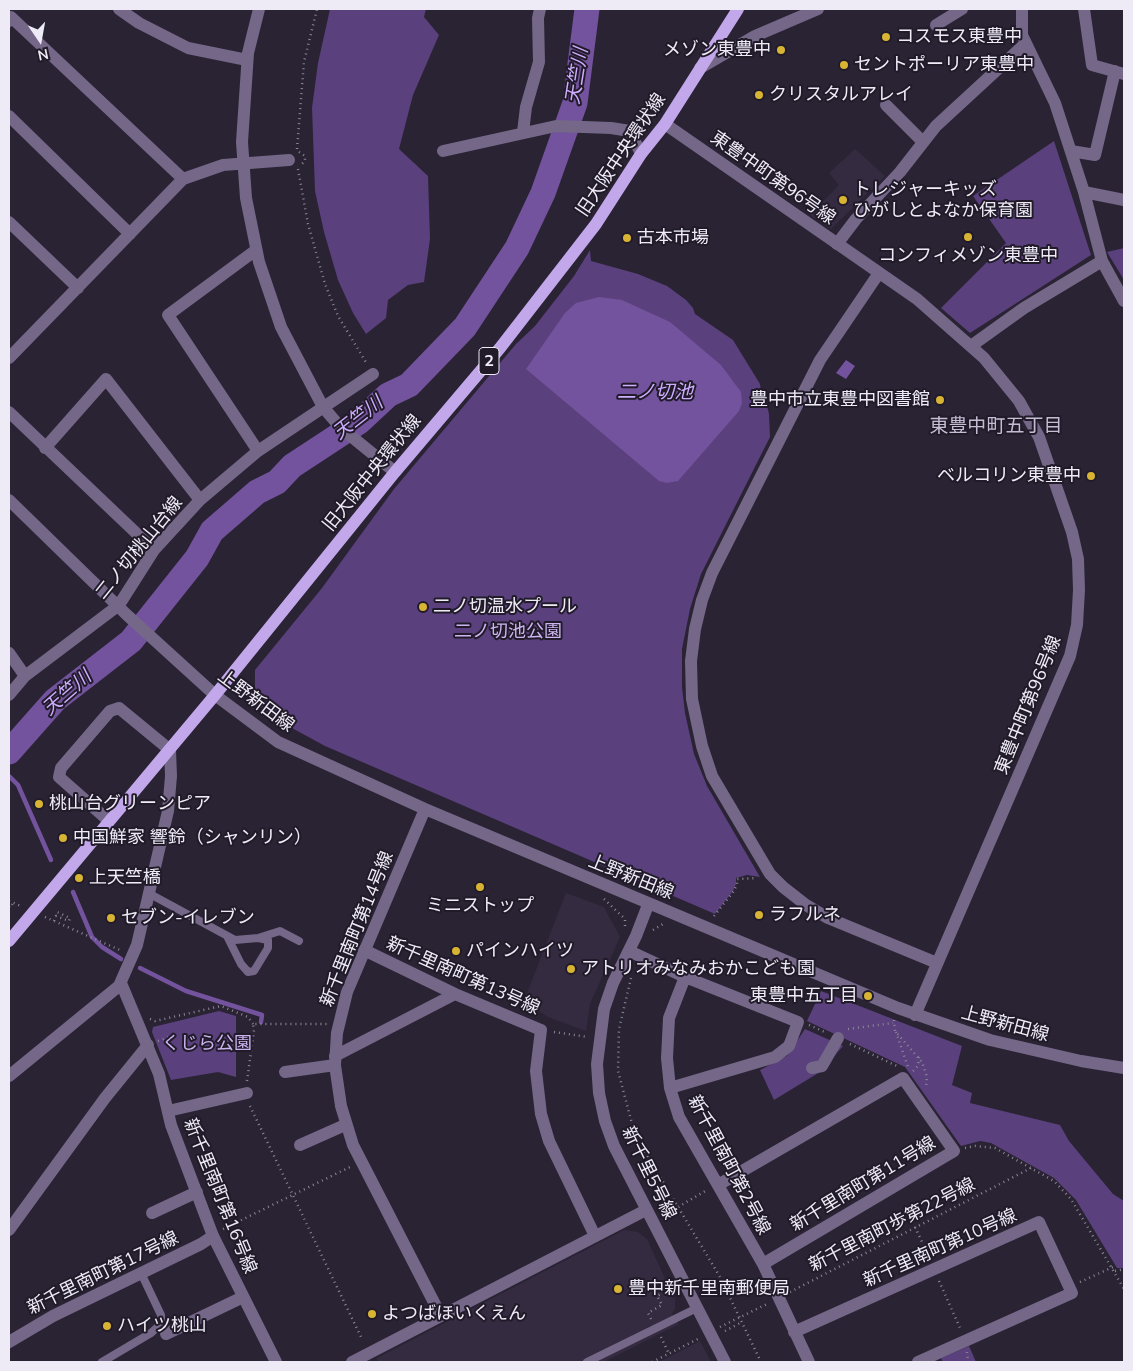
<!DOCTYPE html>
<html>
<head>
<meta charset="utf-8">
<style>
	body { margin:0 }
	#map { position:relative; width:1133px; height:1371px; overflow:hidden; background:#292333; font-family:Mulish,sans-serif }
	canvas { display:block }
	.frame { position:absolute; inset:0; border:10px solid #efebf6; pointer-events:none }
	.north { position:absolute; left:15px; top:15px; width:50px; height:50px; -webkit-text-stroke:4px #201a29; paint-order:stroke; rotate:168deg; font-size:14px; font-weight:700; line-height:20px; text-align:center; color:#efebf6 }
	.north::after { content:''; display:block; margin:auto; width:18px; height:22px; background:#efebf6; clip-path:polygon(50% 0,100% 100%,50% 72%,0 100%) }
</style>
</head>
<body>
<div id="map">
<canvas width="1133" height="1371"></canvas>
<div class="frame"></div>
<div class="north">N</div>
</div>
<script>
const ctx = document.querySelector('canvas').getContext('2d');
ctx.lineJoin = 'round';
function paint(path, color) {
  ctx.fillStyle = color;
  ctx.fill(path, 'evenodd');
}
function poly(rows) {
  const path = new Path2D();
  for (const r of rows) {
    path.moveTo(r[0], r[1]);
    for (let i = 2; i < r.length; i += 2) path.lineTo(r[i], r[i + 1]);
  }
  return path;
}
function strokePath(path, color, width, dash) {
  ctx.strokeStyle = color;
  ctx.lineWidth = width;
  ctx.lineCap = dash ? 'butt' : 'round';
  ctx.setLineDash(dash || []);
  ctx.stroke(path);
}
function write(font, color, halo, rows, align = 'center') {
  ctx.font = font + ' Mulish,"Noto Sans JP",sans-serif';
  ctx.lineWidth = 4;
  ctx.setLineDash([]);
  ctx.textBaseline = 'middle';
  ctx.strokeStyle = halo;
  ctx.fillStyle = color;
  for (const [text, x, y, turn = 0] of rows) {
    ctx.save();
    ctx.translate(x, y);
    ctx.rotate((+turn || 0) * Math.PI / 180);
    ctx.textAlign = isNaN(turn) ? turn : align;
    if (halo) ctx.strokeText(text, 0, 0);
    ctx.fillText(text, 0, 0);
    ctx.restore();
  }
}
paint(poly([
	[855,149,885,176,831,229,810,215,839,185,829,173],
	[566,893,604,907,620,937,590,1004,586,1031,548,1017,524,1001],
	[624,1230,638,1232,647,1239,675,1300,675,1308,672,1314,679,1324,604,1362,378,1362,377,1358],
	[700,1341,711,1362,659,1362]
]), '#342b41');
paint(poly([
	[330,9,426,9,424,17,439,35,413,95,399,149,428,176,430,239,424,282,408,285,388,300,386,318,366,334,353,313,338,280,324,232,315,191,312,108,318,63],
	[1054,141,1091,255,970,333,941,308,1006,243,973,196],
	[1124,248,1124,280,1107,252],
	[590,250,591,261,638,274,667,286,686,300,693,308,695,314,733,340,760,384,763,402,766,402,769,414,770,437,701,574,690,609,682,649,682,687,685,713,694,754,707,786,760,877,747,875,736,878,736,884,733,891,715,914,325,746,279,721,255,703,255,670,322,588,394,489,516,344,535,326,574,276],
	[821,991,962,1046,952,1085,972,1093,970,1103,1060,1125,1069,1141,1113,1194,1124,1201,1124,1268,1117,1268,1076,1200,1054,1178,991,1143,980,1141,961,1146,905,1067,807,1021],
	[219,1011,236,1016,236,1077,218,1072,171,1080,152,1032,153,1027],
	[805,1029,843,1046,820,1072,774,1100,760,1070,787,1056],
	[969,1346,976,1362,943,1362,941,1358]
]), '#5a407c');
paint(poly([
	[599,297,622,300,670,322,721,365,741,392,742,403,739,411,678,481,667,483,659,481,526,369,565,313,576,303],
	[846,360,855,366,846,379,836,373]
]), '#73539d');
strokePath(poly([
	[9,776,18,785,51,860],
	[73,892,92,937,102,947,121,959],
	[140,968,186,991,262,1015,261,1022]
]), '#73539d', 4.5);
strokePath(poly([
	[9,752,55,700,131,641,197,558,212,531,257,492,277,482,292,466,359,422,388,395,409,385,465,327,517,248,543,193,575,103,587,9]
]), '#73539d', 25);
strokePath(poly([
	[297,149,304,62,317,9],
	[299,152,305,156,305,161,301,165],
	[298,169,308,224,325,284,338,316,367,364],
	[604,899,625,919,625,927],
	[9,901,21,906],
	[9,907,10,908,13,903],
	[714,916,734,891,737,884,737,879,756,878],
	[45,917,122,951],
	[54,921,56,916,69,921,70,918,55,911],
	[653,930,663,924],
	[631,978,619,1029,618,1071,635,1135,720,1277,761,1362],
	[150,1019,155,1021,221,1006,248,1017,253,1024],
	[894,1020,895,1031,922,1062,927,1077,926,1087],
	[809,1025,827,1033],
	[848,1029,893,1023],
	[554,1032,588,1037],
	[896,1032,908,1067],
	[158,1041,169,1037],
	[850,1044,897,1066],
	[913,1071,918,1066,919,1057],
	[247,1081,254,1030,253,1024,327,1024],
	[250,1106,361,1337],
	[965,1148,975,1146,995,1148,1054,1181,1071,1199,1124,1289],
	[678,1207,707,1190],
	[915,1227,929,1257],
	[223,1229,350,1167],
	[1115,1271,1124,1269],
	[939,1281,960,1328],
	[1080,1282,1113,1267],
	[790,1292,1031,1168],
	[651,1319,648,1313,662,1305,657,1296,673,1287],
	[720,1327,767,1304],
	[725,1331,742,1322],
	[661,1337,669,1354],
	[967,1352,968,1362],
	[652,1362,698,1339]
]), '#8c8794', 2.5, [1, 4]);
strokePath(poly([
	[150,894,235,940,258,938,268,940,268,948,254,971,248,972,241,964,227,936],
	[258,938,280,931,299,941],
	[102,1362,151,1333,161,1324,161,1315,141,1273],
	[587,1362,697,1308]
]), '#746788', 8);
strokePath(poly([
	[119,9,139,23,188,48,247,60],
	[259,9,248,53,242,142,246,198,259,262,281,327,323,407,341,428,395,472],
	[1022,9,1022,35,1055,103,1084,192,1102,261,1124,301],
	[1084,9,1092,65,1124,74],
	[9,21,11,17,183,179],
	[936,25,962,9],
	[700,68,755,36,818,9],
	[886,105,923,142],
	[9,116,130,234],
	[523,132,526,107,539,62,538,18,540,9],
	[443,151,556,126,611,128,630,131,641,154],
	[1071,151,1095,155,1115,71],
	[1084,192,1124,200],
	[9,222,78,288],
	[837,244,856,219,900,172,936,126,1025,44],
	[256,250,168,315,258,451],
	[879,273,820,360,712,573,702,600,695,629,691,661,692,699,702,746,712,776,770,874,783,887,806,905,828,918,937,963],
	[971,346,1024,308,1102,261],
	[9,358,183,179,223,165,289,160],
	[9,412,154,550],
	[45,448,106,379,200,500],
	[9,653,25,676],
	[9,695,25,676,119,605,154,550,200,500,258,451,373,374],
	[364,950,455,994,541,1030,536,1071,541,1114,549,1141,595,1236],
	[629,951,685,977,669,1018,667,1058,670,1088,679,1117,763,1264,809,1362],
	[335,1056,455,994],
	[812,1068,822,1066,838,1038],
	[285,1072,335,1065],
	[9,1076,119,986,137,945,168,811,171,776,170,750,119,708,110,711,61,768,59,777,109,821],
	[670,1088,775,1057,789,1046,798,1022,685,977],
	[168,1111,247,1093],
	[300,1145,345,1125],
	[718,1185,903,1078,954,1151,763,1264],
	[152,1213,197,1192],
	[9,1230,105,1098,148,1045],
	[794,1332,1039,1222,1072,1293,918,1362],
	[166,1334,243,1297],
	[9,1342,53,1316,201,1244,213,1236,171,1125,159,1074,121,983]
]), '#746788', 12);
strokePath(poly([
	[665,124,917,299,984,358,1019,401,1039,437,1072,532,1078,559,1079,590,1077,625,1070,656,915,1015],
	[9,500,127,615,215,695,278,742,425,809,898,1008,990,1040,1081,1061,1124,1068],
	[425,809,347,992,337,1033,335,1065,341,1106,353,1145,441,1316],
	[648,905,636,936,613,983,604,1009,597,1064,599,1093,605,1121,614,1146,725,1362],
	[213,1236,276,1362],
	[352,1362,646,1210]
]), '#746788', 12);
strokePath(poly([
	[9,941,215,695,395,472,500,348,596,224,641,154,665,124,738,9]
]), '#c2a7eb', 12);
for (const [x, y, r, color] of [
	[886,37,5,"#d8b434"],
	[781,50,5,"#d8b434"],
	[844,65,5,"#d8b434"],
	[759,95,5,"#d8b434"],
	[843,200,5,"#d8b434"],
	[968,237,5,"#d8b434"],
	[627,238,5,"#d8b434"],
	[940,400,5,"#d8b434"],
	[1091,476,5,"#d8b434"],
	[423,607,5,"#d8b434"],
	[39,804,5,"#d8b434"],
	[63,838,5,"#d8b434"],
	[79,878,5,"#d8b434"],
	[480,887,5,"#d8b434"],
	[759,915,5,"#d8b434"],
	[111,918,5,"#d8b434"],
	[456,951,5,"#d8b434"],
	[571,969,5,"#d8b434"],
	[868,996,5,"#d8b434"],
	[618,1289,5,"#d8b434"],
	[372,1314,5,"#d8b434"],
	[107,1326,5,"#d8b434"]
]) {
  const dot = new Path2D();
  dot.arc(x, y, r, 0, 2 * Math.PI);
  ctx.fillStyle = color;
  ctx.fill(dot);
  strokePath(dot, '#201a29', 2);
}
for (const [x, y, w] of [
	[489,361,20]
]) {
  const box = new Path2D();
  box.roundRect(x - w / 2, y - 13.5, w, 27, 4);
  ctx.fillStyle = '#201a29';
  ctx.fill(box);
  strokePath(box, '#efebf6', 1);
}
write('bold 16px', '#efebf6', null, [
	["2",489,361]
]);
write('18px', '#efebf6', '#201a29', [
	["コスモス東豊中",896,37],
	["メゾン東豊中",771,50,"right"],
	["セントポーリア東豊中",854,65],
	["クリスタルアレイ",769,95],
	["トレジャーキッズ",853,190],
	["ひがしとよなか保育園",853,211],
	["古本市場",637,238],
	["コンフィメゾン東豊中",968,256,"center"],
	["豊中市立東豊中図書館",930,400,"right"],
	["ベルコリン東豊中",1081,476,"right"],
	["二ノ切温水プール",433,607],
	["桃山台グリーンピア",49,804],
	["中国鮮家 響鈴（シャンリン）",73,838],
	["上天竺橋",89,878],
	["ミニストップ",480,906,"center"],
	["ラフルネ",769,915],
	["セブン-イレブン",121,918],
	["パインハイツ",466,951],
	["アトリオみなみおかこども園",581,969],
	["東豊中五丁目",858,996,"right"],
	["豊中新千里南郵便局",628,1289],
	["よつばほいくえん",382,1314],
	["ハイツ桃山",117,1326]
], 'left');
write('18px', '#efebf6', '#201a29', [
	["旧大阪中央環状線",621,155,-56],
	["東豊中町第96号線",773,178,35],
	["旧大阪中央環状線",372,473,-51],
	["二ノ切桃山台線",139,548,-51],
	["上野新田線",256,701,37],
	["東豊中町第96号線",1028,705,-68],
	["上野新田線",631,877,22],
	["新千里南町第14号線",357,929,-68],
	["新千里南町第13号線",463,976,24],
	["上野新田線",1005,1024,15],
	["新千里南町第2号線",729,1165,62],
	["新千里5号線",649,1173,64],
	["新千里南町第11号線",863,1184,-31],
	["新千里南町第16号線",220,1196,68],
	["新千里南町歩第22号線",892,1225,-27],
	["新千里南町第10号線",940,1248,-24],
	["新千里南町第17号線",103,1273,-26]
]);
write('18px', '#ccb4f1', '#201a29', [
	["二ノ切池公園",508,632],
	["くじら公園",207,1044]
]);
write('italic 19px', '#ceadfe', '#201a29', [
	["天竺川",577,76,-81],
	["二ノ切池",655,392],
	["天竺川",358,418,-38],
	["天竺川",67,693,-41]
]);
write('19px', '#c5bdd3', '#201a29', [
	["東豊中町五丁目",996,426]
]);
</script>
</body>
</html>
